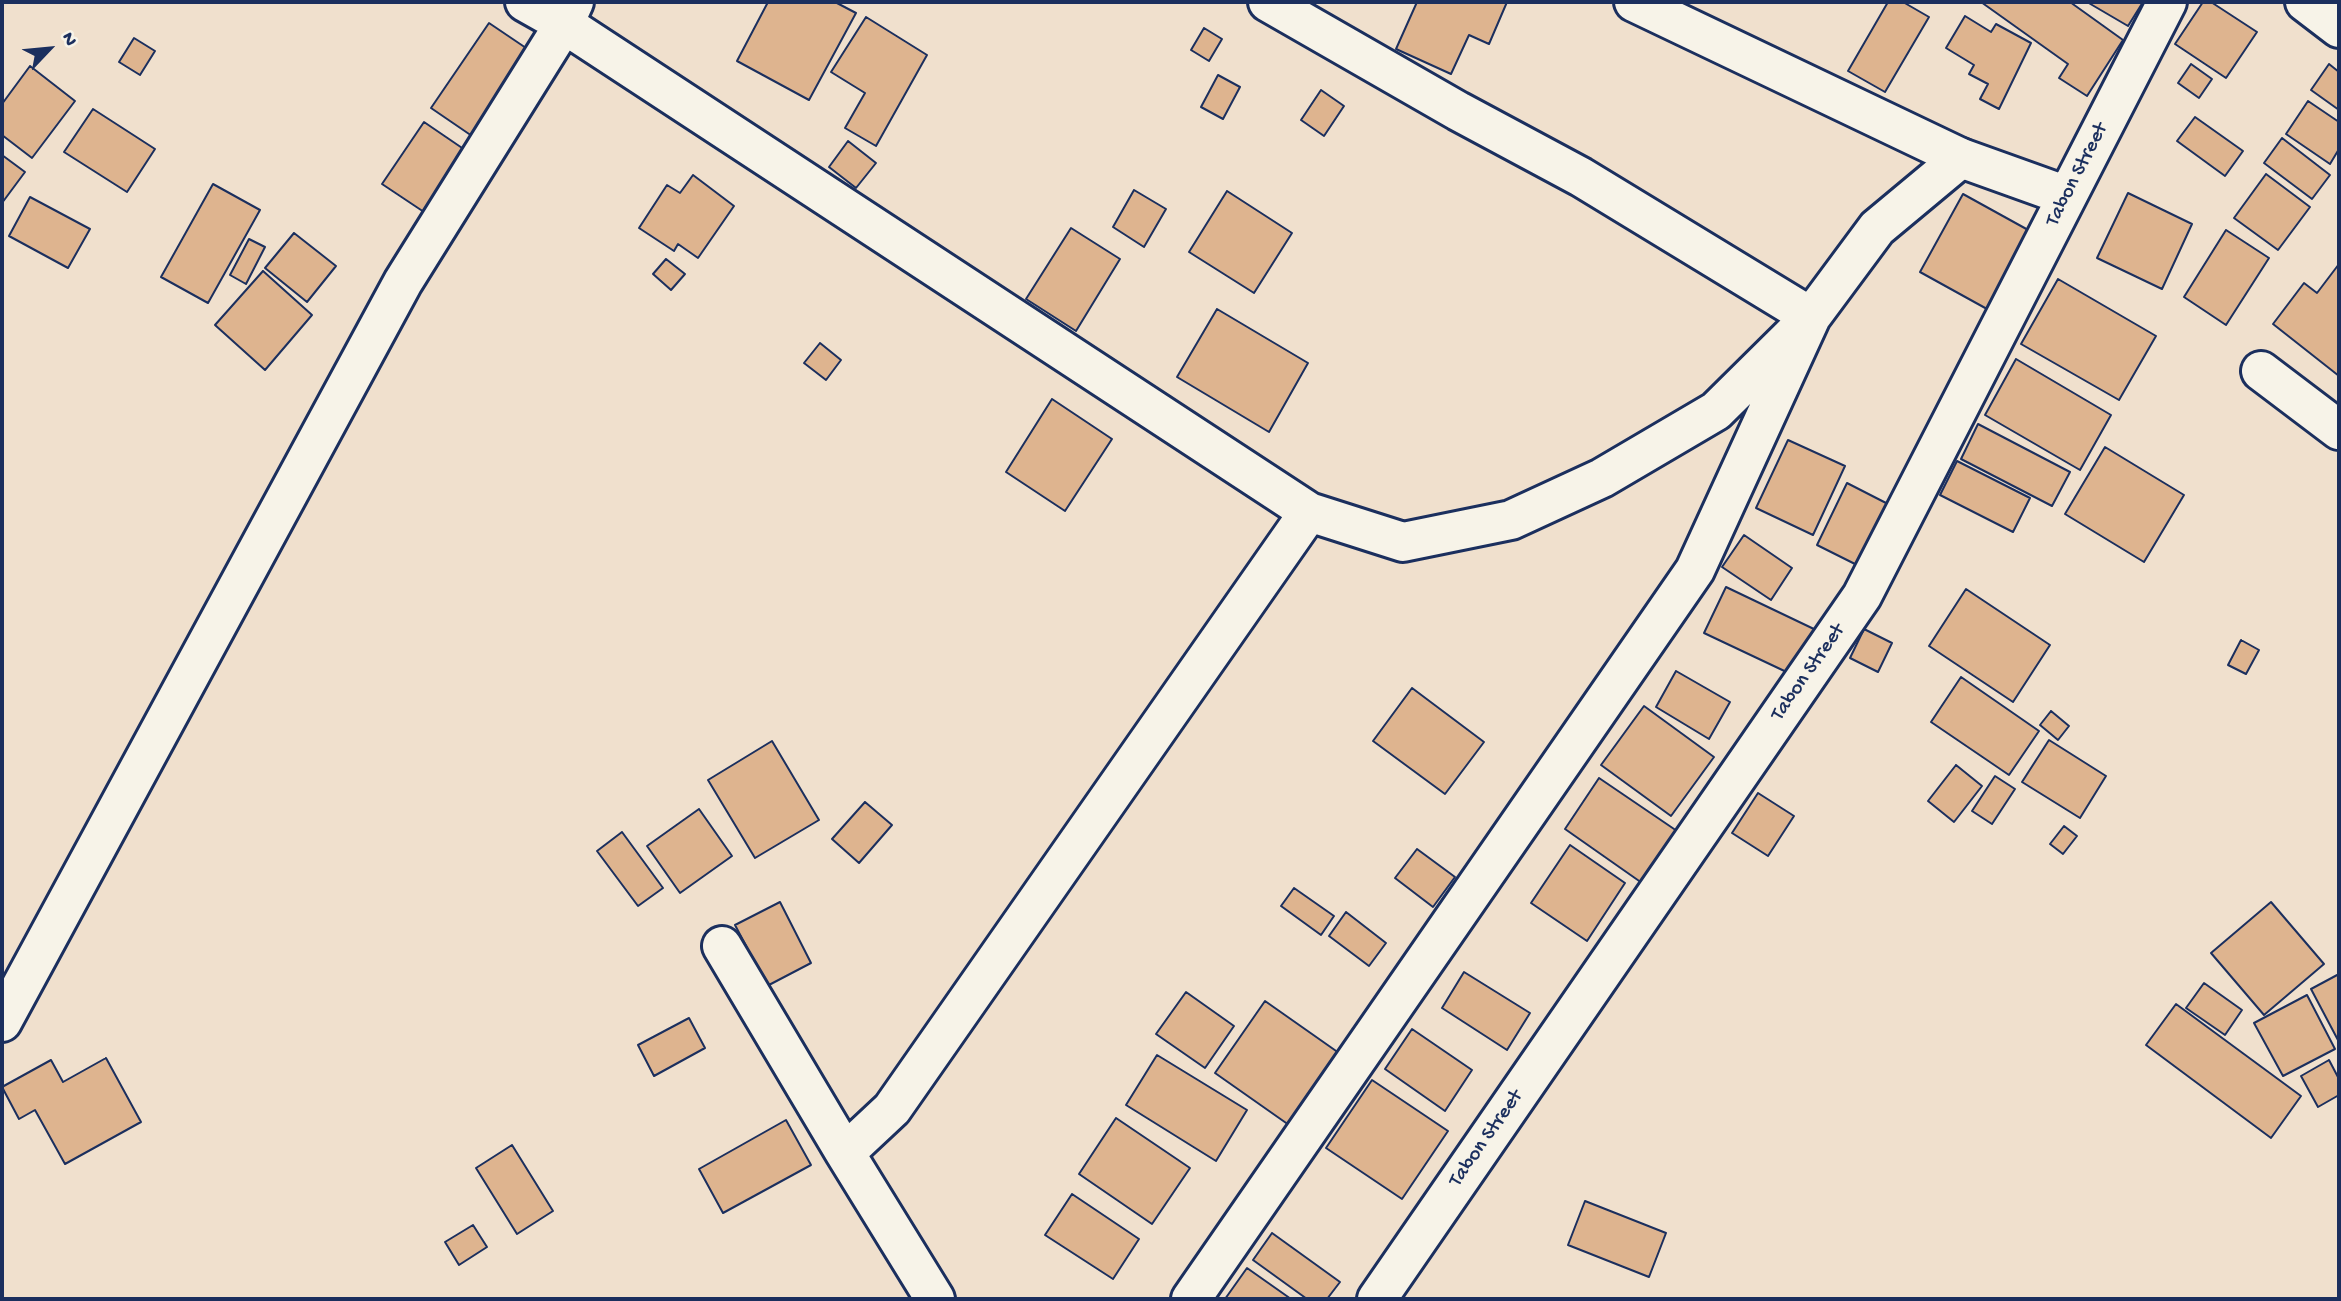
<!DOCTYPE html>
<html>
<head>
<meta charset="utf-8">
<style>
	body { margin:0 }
	#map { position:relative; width:2341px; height:1301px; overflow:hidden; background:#f0e0cd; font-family:"Gochi Hand",sans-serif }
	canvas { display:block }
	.frame { position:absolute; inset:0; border:4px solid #1b2f5e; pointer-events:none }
	.north { position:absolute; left:14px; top:14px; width:70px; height:70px; -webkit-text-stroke:5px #f7f3e8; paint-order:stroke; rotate:64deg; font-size:19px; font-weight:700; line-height:28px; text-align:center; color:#1b2f5e }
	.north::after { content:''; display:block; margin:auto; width:24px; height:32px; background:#1b2f5e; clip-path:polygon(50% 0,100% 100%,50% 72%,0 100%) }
</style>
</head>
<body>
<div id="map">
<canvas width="2341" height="1301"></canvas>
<div class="frame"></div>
<div class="north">N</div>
</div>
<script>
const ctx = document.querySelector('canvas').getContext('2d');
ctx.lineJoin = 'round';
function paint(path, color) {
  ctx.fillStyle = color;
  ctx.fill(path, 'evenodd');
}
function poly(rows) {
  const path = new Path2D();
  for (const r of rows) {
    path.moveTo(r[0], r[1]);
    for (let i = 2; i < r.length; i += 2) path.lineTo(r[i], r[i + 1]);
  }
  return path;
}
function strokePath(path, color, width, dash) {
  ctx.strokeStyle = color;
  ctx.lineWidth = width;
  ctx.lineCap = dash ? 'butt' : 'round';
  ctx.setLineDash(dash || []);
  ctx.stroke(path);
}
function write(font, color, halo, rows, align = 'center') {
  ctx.font = font + ' "Gochi Hand",sans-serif';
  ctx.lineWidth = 7;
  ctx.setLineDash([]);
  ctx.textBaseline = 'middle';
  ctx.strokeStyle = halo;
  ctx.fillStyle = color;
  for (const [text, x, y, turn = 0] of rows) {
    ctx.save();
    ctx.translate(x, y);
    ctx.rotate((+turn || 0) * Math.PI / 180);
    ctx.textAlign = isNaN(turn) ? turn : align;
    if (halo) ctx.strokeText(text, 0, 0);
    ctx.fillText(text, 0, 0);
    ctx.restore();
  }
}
const building = poly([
	[768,2,835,2,856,13,809,100,737,61,768,2],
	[1417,2,1507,2,1489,44,1469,35,1451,74,1396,49,1417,2],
	[1888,2,1903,2,1929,17,1885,92,1848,71,1888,2],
	[1981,2,2070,2,2123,40,2087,96,2059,78,2068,64,1981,2],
	[2087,2,2143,2,2128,26,2087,2],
	[2203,2,2211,2,2257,32,2226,78,2175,44,2203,2],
	[1965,16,1991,32,1996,24,2031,43,1999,109,1980,99,1988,84,1969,74,1974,65,1946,48,1965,16],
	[866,17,927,55,876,146,845,128,865,93,831,72,866,17],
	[489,23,529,50,472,136,431,108,489,23],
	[1204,28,1222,39,1209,61,1191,50,1204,28],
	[134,38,155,51,140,75,119,62,134,38],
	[2191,64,2212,79,2199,98,2178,83,2191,64],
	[2329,64,2339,72,2339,110,2311,90,2329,64],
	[30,66,75,101,32,158,2,135,2,104,30,66],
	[1218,75,1240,87,1223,119,1201,107,1218,75],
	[1321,90,1344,106,1324,136,1301,120,1321,90],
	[2308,101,2339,122,2339,149,2330,164,2286,134,2308,101],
	[93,109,155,149,127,192,64,152,93,109],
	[2195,117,2243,151,2225,176,2177,141,2195,117],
	[424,122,468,152,427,214,382,184,424,122],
	[2282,138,2330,175,2312,199,2264,163,2282,138],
	[848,141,876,163,856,188,829,167,848,141],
	[2,155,25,172,2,203,2,155],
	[2266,174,2310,207,2278,250,2234,218,2266,174],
	[693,175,734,206,698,258,678,244,674,251,639,228,667,185,680,193,693,175],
	[213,184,260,210,208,303,161,277,213,184],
	[1134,190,1166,209,1144,247,1113,227,1134,190],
	[1227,191,1292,233,1254,293,1189,252,1227,191],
	[2128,193,2192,224,2162,289,2097,258,2128,193],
	[1963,194,2030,231,1987,309,1920,272,1963,194],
	[30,197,90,229,68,268,9,236,30,197],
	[1071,228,1120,259,1076,331,1026,299,1071,228],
	[2226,230,2269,258,2226,325,2184,297,2226,230],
	[294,233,336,266,307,302,265,268,294,233],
	[249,239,265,247,246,284,230,275,249,239],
	[666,259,685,274,671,290,653,274,666,259],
	[2339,264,2339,376,2273,324,2304,283,2317,293,2339,264],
	[263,271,312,315,265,370,215,325,263,271],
	[2058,279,2156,336,2119,400,2021,344,2058,279],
	[1217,309,1308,363,1269,432,1177,377,1217,309],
	[820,343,841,360,826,380,804,363,820,343],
	[2016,359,2111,415,2080,470,1985,415,2016,359],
	[1052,399,1112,439,1065,511,1006,472,1052,399],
	[1978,424,2070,472,2052,506,1961,459,1978,424],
	[1788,440,1845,466,1813,535,1756,508,1788,440],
	[2105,447,2184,495,2144,562,2065,514,2105,447],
	[1957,461,2030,498,2013,532,1940,495,1957,461],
	[1847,483,1888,504,1857,565,1817,545,1847,483],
	[1744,535,1792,568,1771,600,1722,567,1744,535],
	[1726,587,1816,630,1795,676,1704,633,1726,587],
	[1966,589,2050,645,2013,702,1929,646,1966,589],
	[1864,629,1892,643,1878,672,1850,658,1864,629],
	[2241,640,2259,650,2246,674,2228,665,2241,640],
	[1676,671,1730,702,1709,739,1656,707,1676,671],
	[1961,677,2039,731,2009,775,1931,722,1961,677],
	[1412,688,1484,742,1445,794,1373,741,1412,688],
	[1644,706,1714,757,1671,816,1601,765,1644,706],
	[2051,711,2069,726,2058,740,2040,725,2051,711],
	[2049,740,2106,776,2080,818,2022,782,2049,740],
	[772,741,819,820,755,858,708,780,772,741],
	[1956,765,1982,786,1954,822,1928,801,1956,765],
	[1995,776,2015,789,1992,824,1972,811,1995,776],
	[1599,778,1677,831,1642,883,1565,829,1599,778],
	[1758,793,1794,816,1768,856,1732,833,1758,793],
	[865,802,892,825,859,863,832,839,865,802],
	[699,809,732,856,680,893,647,846,699,809],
	[2064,826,2077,836,2063,854,2050,844,2064,826],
	[622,832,663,888,638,906,597,851,622,832],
	[1570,845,1625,883,1587,941,1531,903,1570,845],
	[1417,849,1455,877,1433,907,1395,878,1417,849],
	[1294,888,1334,916,1321,935,1281,906,1294,888],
	[780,902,811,963,767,986,735,925,780,902],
	[2271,902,2324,964,2264,1015,2211,953,2271,902],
	[1346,912,1386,943,1369,966,1329,936,1346,912],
	[1464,972,1530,1013,1507,1050,1442,1008,1464,972],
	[2339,974,2339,1042,2311,989,2339,974],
	[2204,983,2242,1010,2225,1035,2186,1008,2204,983],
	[1186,992,1234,1026,1205,1068,1156,1034,1186,992],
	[2307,995,2335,1049,2283,1076,2254,1023,2307,995],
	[1265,1001,1339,1053,1289,1125,1215,1073,1265,1001],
	[2176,1004,2301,1096,2271,1138,2146,1045,2176,1004],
	[689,1018,705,1048,654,1076,638,1045,689,1018],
	[1412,1029,1472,1070,1445,1111,1385,1069,1412,1029],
	[1157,1055,1247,1110,1216,1161,1126,1105,1157,1055],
	[106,1058,141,1122,65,1164,35,1110,19,1119,2,1087,51,1060,63,1082,106,1058],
	[2329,1060,2339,1079,2339,1095,2318,1107,2301,1076,2329,1060],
	[1372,1080,1448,1131,1402,1199,1326,1148,1372,1080],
	[1116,1118,1190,1168,1152,1224,1079,1174,1116,1118],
	[786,1120,811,1165,723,1213,699,1169,786,1120],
	[512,1145,553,1211,517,1234,476,1168,512,1145],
	[1072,1194,1139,1239,1113,1279,1045,1235,1072,1194],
	[1585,1201,1666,1233,1649,1277,1568,1245,1585,1201],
	[473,1225,487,1247,459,1265,445,1242,473,1225],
	[1272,1233,1340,1282,1327,1299,1307,1299,1253,1260,1272,1233],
	[1247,1268,1291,1299,1225,1299,1247,1268]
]);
paint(building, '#deb48f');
strokePath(building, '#1b2f5e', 2);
const minor = poly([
	[525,2,564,24,1309,512,1403,542,1511,520,1602,478,1716,411,1811,317,1581,177,1458,111,1268,2],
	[2261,371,2339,430],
	[722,946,845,1153,892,1109,1309,512],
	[2,1022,403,282,564,24,574,2],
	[845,1153,935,1299],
	[1191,1299,1695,570,1811,317,1877,228,1961,158]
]);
const tertiary = poly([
	[1634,2,1961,158,2067,196],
	[2305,2,2339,28],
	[1377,1299,1862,596,2167,2]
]);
strokePath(minor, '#1b2f5e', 44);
strokePath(tertiary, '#1b2f5e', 44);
strokePath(minor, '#f7f3e8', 38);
strokePath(tertiary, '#f7f3e8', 38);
write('21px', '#1b2f5e', '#f7f3e8', [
	["Tabon Street",2078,175,-63],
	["Tabon Street",1809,673,-55],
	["Tabon Street",1487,1139,-55]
]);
</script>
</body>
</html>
